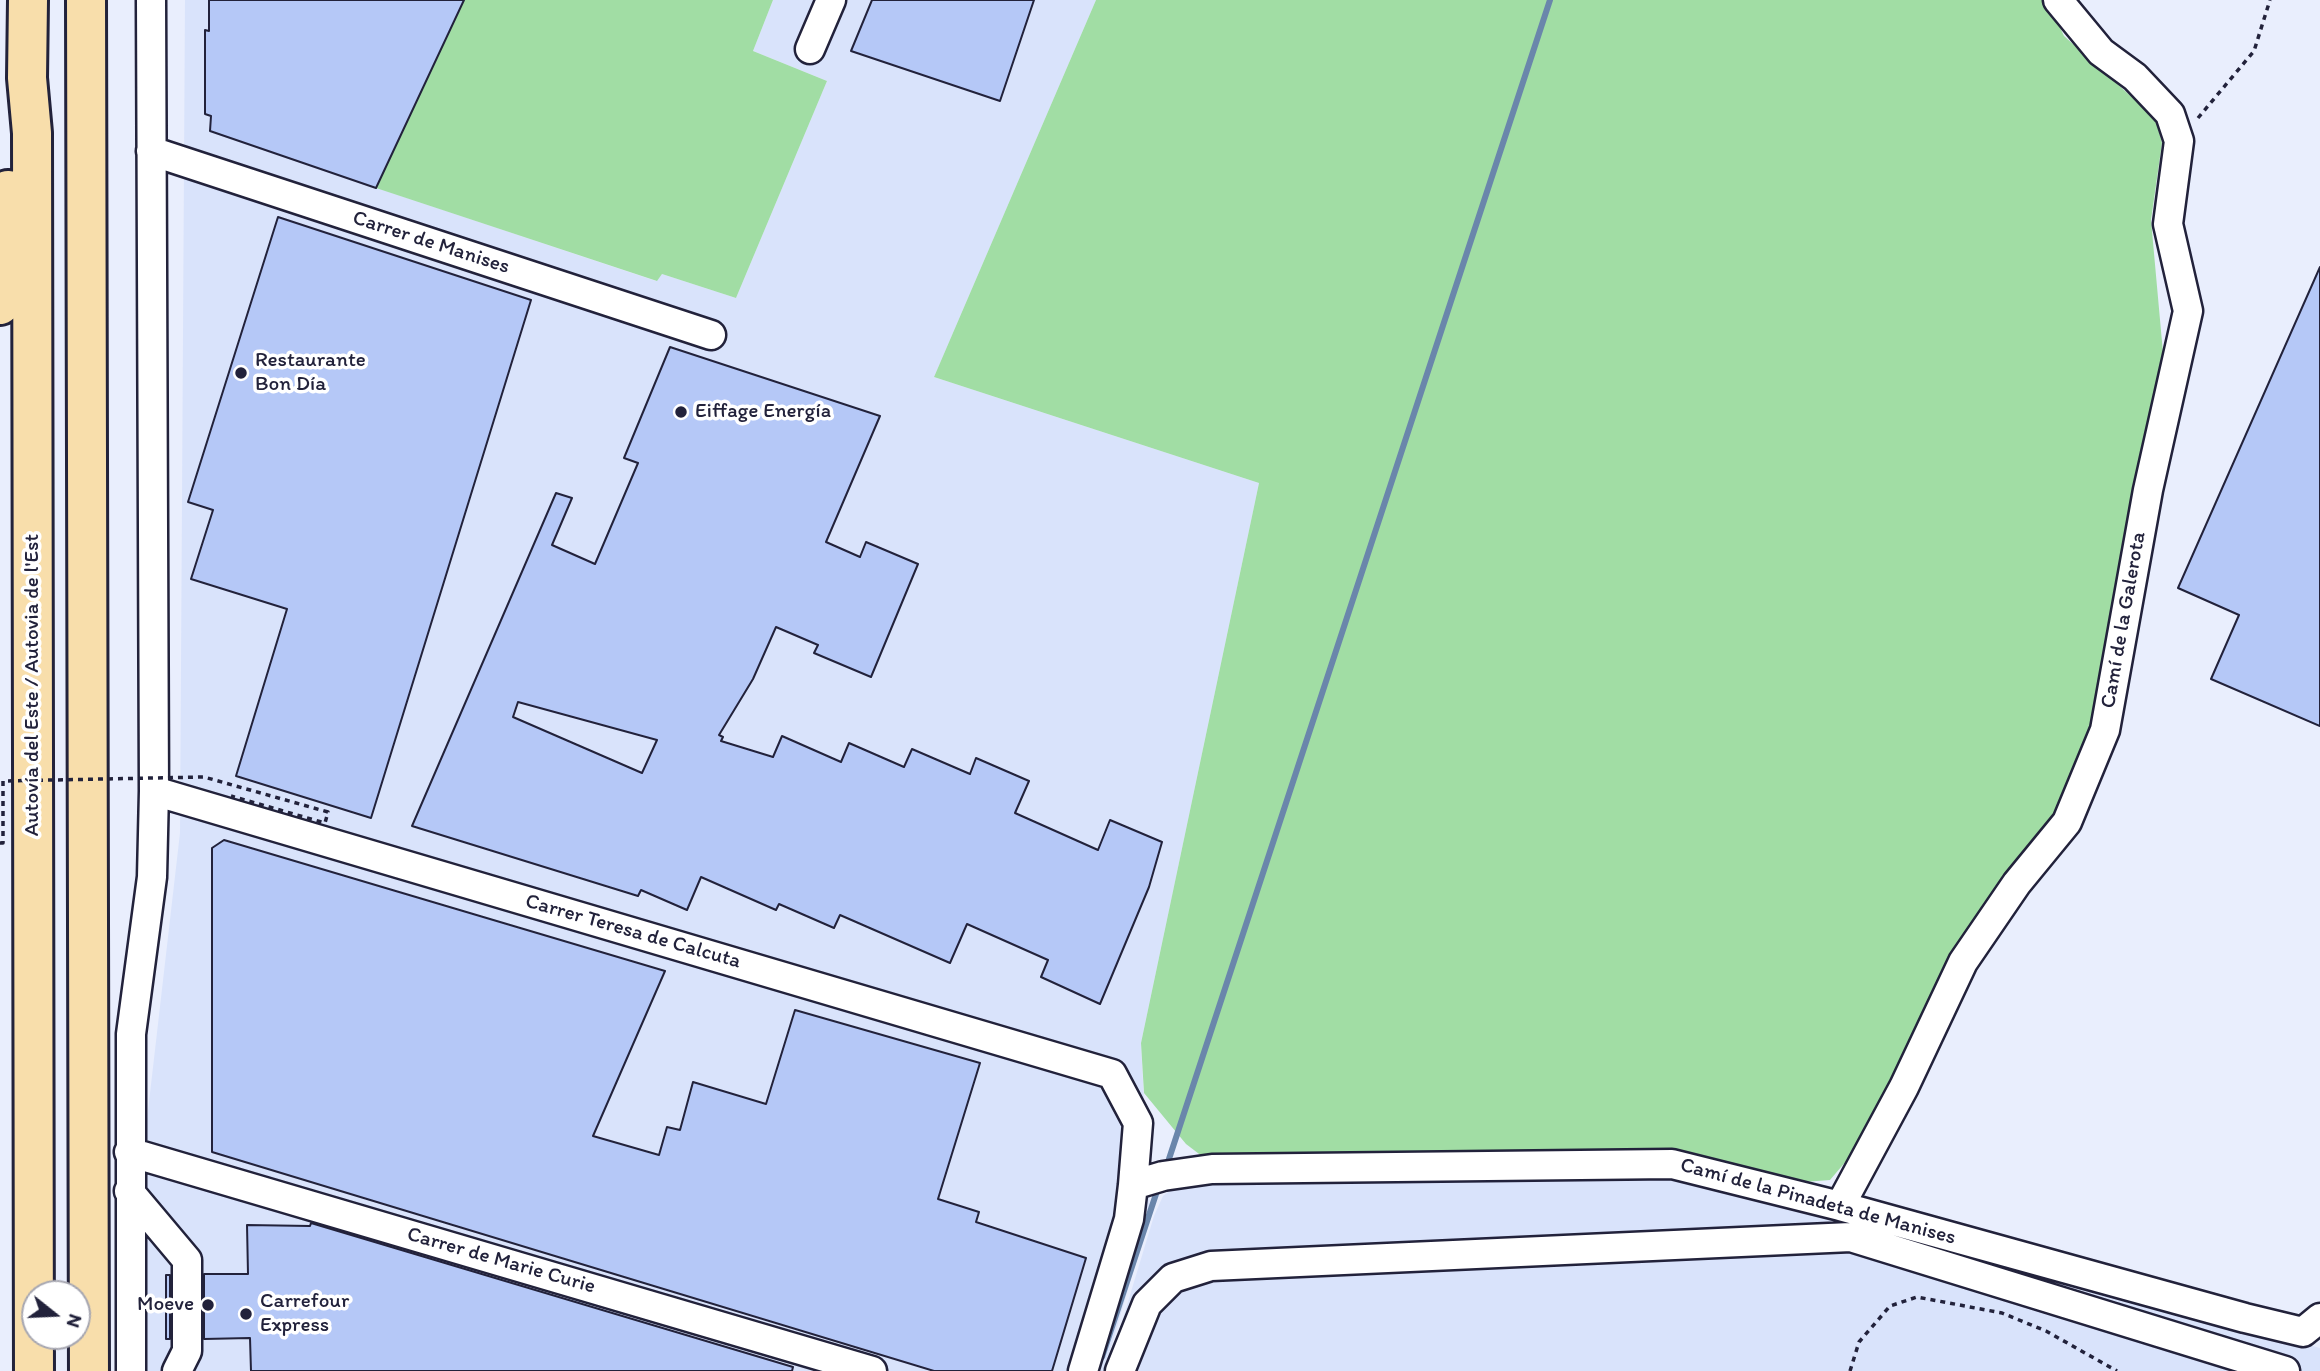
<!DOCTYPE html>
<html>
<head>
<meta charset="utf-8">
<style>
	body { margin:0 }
	#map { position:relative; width:2320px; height:1371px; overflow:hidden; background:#e9eefd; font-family:Itim,sans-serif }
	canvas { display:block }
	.north { position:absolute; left:21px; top:1280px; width:70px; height:70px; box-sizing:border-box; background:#fff; border:2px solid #a7a7b1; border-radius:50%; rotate:108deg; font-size:19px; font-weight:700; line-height:28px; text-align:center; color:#22223b }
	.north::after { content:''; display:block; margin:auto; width:24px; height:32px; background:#22223b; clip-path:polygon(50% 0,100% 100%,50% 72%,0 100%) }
</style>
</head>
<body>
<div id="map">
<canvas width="2320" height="1371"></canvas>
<div class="north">N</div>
</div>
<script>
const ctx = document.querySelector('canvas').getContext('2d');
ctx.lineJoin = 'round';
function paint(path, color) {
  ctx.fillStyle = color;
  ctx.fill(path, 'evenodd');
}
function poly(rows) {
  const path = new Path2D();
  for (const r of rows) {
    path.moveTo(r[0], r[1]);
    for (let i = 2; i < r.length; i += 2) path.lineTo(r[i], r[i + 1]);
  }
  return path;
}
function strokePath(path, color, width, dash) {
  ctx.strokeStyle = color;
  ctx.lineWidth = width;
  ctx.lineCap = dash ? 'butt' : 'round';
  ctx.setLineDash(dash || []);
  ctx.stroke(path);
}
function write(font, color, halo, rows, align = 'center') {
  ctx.font = font + ' Itim,sans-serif';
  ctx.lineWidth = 7;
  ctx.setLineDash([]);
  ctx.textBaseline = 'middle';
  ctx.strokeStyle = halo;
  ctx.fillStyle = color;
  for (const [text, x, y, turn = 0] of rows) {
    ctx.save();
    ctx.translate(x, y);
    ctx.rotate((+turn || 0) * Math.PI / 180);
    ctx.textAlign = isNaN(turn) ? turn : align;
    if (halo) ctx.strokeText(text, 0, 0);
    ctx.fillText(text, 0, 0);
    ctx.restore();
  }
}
paint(poly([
	[185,0,464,0,377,188,656,281,662,274,736,298,827,81,753,51,773,0,1096,0,934,377,1259,483,1141,1043,1150,1215,1104,1371,142,1371,140,1180,180,833],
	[1671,1177,1878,1228,2320,1348,2320,1371,1107,1371,1154,1216,1163,1196,1172,1189,1197,1181]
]), '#d9e3fb');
paint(poly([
	[464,0,773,0,753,51,827,81,736,298,662,274,657,281,376,188],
	[1096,0,2047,0,2064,36,2155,118,2162,143,2151,220,2163,353,2086,751,2055,821,1909,1047,1847,1160,1830,1180,1804,1182,1690,1152,1207,1160,1186,1144,1144,1093,1141,1043,1259,483,934,377]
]), '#a1dda4');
strokePath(poly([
	[1166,1168,1550,0],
	[1102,1357,1159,1185]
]), '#6a86ab', 6);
const building = poly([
	[209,0,464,0,376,188,210,131,211,116,205,114,205,30,209,31,209,0],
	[872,0,1034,0,1000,101,851,51,872,0],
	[278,217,531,300,371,818,236,776,287,609,191,579,213,510,188,502,278,217],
	[2320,267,2320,726,2211,679,2239,615,2178,588,2320,267],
	[670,347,880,416,826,542,860,557,866,542,918,564,871,677,814,653,818,645,776,627,753,679,719,735,723,737,721,741,773,757,782,736,841,762,849,743,904,767,912,749,970,774,976,758,1029,781,1015,813,1098,850,1110,820,1162,842,1149,887,1100,1004,1041,977,1048,960,967,924,950,963,840,915,834,928,779,904,776,910,701,877,687,910,641,890,638,896,412,826,556,493,572,498,552,545,595,564,638,463,624,458,670,347],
	[518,702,657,740,642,773,513,717,518,702],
	[224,840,665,971,593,1136,659,1155,667,1127,680,1130,693,1082,766,1104,795,1010,980,1063,938,1199,979,1212,976,1222,1086,1258,1052,1371,934,1371,212,1152,212,848,224,840],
	[311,1223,793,1367,792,1371,251,1371,250,1338,204,1339,204,1274,248,1274,247,1225,310,1226,311,1223],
	[166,1275,170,1275,170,1339,166,1339,166,1275]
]);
paint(building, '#b5c8f7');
strokePath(building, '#22223b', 2);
const minor = poly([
	[810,49,831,0],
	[151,151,711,335],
	[154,791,1112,1074,1138,1123,1133,1185,1129,1219,1083,1371],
	[129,1152,872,1371],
	[1133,1185,1163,1176,1212,1169,1672,1164,1840,1206,2245,1318,2303,1332,2320,1318],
	[129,1191,187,1260,187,1351,177,1371],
	[1840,1206,1904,1087,1963,962,2017,883,2067,822,2105,730,2148,490,2188,311,2168,224,2179,141,2170,114,2135,77,2101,52,2058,0],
	[131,1371,131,1034,152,877,154,791,151,0],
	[1120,1371,1147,1304,1173,1278,1211,1266,1851,1237,2285,1371]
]);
const highway = poly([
	[28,0,27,78,32,133,34,1371],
	[86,0,89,1371],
	[0,305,3,285,8,190]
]);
strokePath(minor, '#22223b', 33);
strokePath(highway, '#22223b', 44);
strokePath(poly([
	[2198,118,2254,51,2270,0],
	[1850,1371,1859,1342,1890,1306,1917,1297,2002,1313,2046,1331,2117,1371]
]), '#22223b', 3.5, [5, 5]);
strokePath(minor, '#fff', 28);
strokePath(highway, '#f8deab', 38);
strokePath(poly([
	[0,843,3,843,3,781,204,777,328,812,325,823,231,796]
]), '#22223b', 3.5, [5, 5]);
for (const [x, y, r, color] of [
	[241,373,7,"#22223b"],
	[681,412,7,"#22223b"],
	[208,1305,7,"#22223b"],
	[246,1314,7,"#22223b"]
]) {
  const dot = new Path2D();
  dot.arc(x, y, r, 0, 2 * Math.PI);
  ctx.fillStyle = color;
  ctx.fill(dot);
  strokePath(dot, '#fff', 2.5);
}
write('21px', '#22223b', '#fff', [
	["Carrer de Manises",431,243,18],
	["Camí de la Galerota",2124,620,-80],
	["Autovía del Este / Autovia de l'Est",33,685,-90],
	["Carrer Teresa de Calcuta",633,932,16],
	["Camí de la Pinadeta de Manises",1818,1202,15],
	["Carrer de Marie Curie",501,1261,16]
]);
write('21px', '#22223b', '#fff', [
	["Restaurante",255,361],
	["Bon Día",255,385],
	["Eiffage Energía",695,412],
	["Carrefour",260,1302],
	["Express",260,1326],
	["Moeve",194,1305,"right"]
], 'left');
</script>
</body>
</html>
